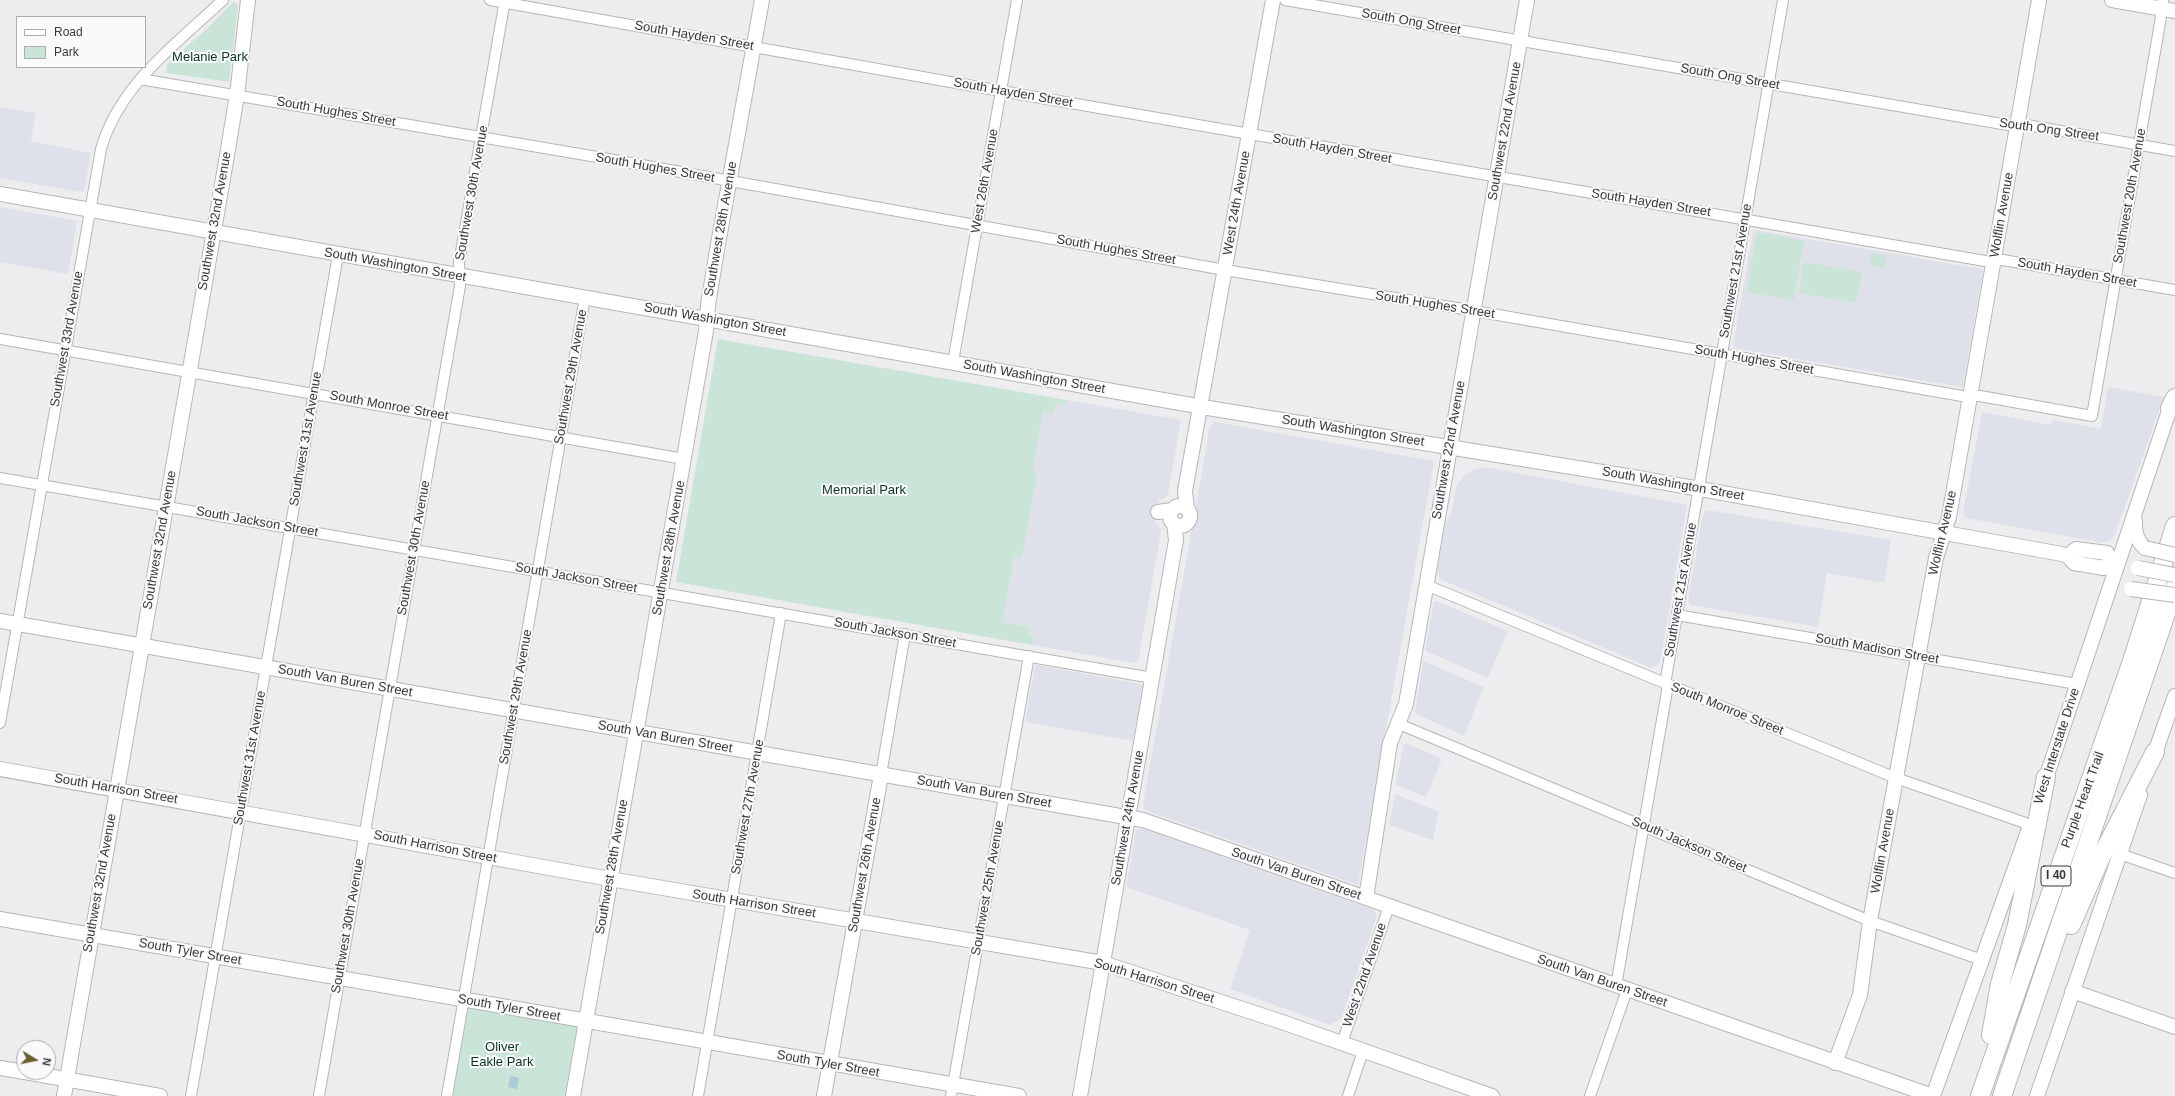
<!DOCTYPE html>
<style>
body{margin:0}
#map{position:relative;width:2175px;height:1096px;overflow:hidden;background:#ededef;font-family:Arial,sans-serif}
canvas{display:block}
.legend{position:absolute;left:16px;top:16px;width:130px;height:52px;box-sizing:border-box;background:#fafafc;border:1px solid #adadae;margin:0;padding:5px 7px;list-style:none;font-size:12px;color:#39393a}
.legend li{display:flex;align-items:center;gap:8px;height:20px}
.legend b{width:20px;border:1px solid #adadae}
.north{position:absolute;left:16px;top:1040px;width:40px;height:40px;box-sizing:border-box;background:#fafafc;border:1px solid #adadae;border-radius:50%;rotate:100deg;font-size:11px;font-weight:700;line-height:16px;text-align:center;color:#39393a}
.north::after{content:'';display:block;margin:auto;width:14px;height:18px;background:#6b5f2c;clip-path:polygon(50% 0,100% 100%,50% 72%,0 100%)}
</style>
<div id="map">
<canvas width="2175" height="1096"></canvas>
<ul class="legend">
<li><b style="height:5px;background:#fff"></b>Road</li>
<li><b style="height:11px;background:#cbe4d8"></b>Park</li>
</ul>
<div class="north">N</div>
</div>
<script>
const ctx = document.querySelector('canvas').getContext('2d');
ctx.lineJoin = 'round';
function fill(path, color) { ctx.fillStyle = color; ctx.fill(path, 'evenodd'); }
function strokePath(path, color, width, dash) { ctx.strokeStyle = color; ctx.lineWidth = width; ctx.lineCap = dash ? 'butt' : 'round'; ctx.setLineDash(dash || []); ctx.stroke(path); }
function write(font, color, halo, rows, align = 'center') {
  ctx.font = font + ' Arial,sans-serif'; ctx.lineWidth = 4; ctx.setLineDash([]); ctx.textBaseline = 'middle'; ctx.strokeStyle = halo; ctx.fillStyle = color; for (const [text, x, y, turn = 0] of rows) {
    ctx.save(); ctx.translate(x, y); ctx.rotate((+turn || 0) * Math.PI / 180); ctx.textAlign = isNaN(turn) ? turn : align; if (halo) ctx.strokeText(text, 0, 0); ctx.fillText(text, 0, 0); ctx.restore();
  }
}
const built = new Path2D(`
 M0 107 36 113 31 141 91 153 84 191 82 192 0 178Z
 M0 207 77 221 68 274 0 262Z
 M1755 230 1981 269 1983 272 1963 385 1961 387 1734 348 1733 345 1753 232Z
 M2108 387 2164 397 2114 537 2108 542H2100L1966 518 1963 513 1982 412 2051 425 2052 420 2101 429Z
 M1067 400 1181 420 1168 494 1163 499H1159L1155 522 1161 528 1160 537 1138 662 1136 663 1032 645 1034 635 1003 622 1014 556 1022 558 1038 471 1033 470 1043 412 1056 403 1066 405Z
 M1215 422 1434 461 1358 885 1147 811 1143 805 1210 426Z
 M1481 468H1491L1687 505 1660 663 1652 668 1440 579 1437 570 1445 525 1452 510 1456 487 1465 475 1472 470Z
 M1707 510 1891 540 1884 583 1827 573 1818 627 1691 605 1688 601 1701 524 1704 512Z
 M1436 601 1508 631 1488 678 1425 651 1434 602Z
 M1423 661 1484 687 1464 736 1415 713Z
 M1036 665 1141 684 1143 686 1133 741 1025 722 1035 667Z
 M1406 743 1442 759 1426 797 1396 785 1403 745Z
 M1395 794 1439 812 1433 840 1389 825Z
 M1141 828 1374 910 1377 916 1341 1019 1330 1025 1230 989 1250 930 1126 887 1136 830Z`);
const green = new Path2D(`
 M235 2 238 6 229 82 166 73 167 64 210 26 232 3Z
 M1757 232 1804 241 1794 300 1746 292Z
 M1871 253 1886 255 1884 268 1869 266Z
 M1804 262 1862 272 1856 303 1799 293Z
 M718 339 1067 400 1066 405 1056 403 1054 414 1043 412 1033 470 1038 471 1022 558 1014 557 1003 622 1029 627 1028 634 1034 635 1032 645 676 582Z
 M468 1006 581 1026 569 1096H452Z`);
const water = new Path2D(`
 M510 1076 519 1078 517 1089 508 1087Z`);
const street = new Path2D(`
 M490 0 1001 91 1985 261 2003 260 2175 290
 M1285 0 2008 125H2027L2175 151
 M140 79 603 158 1225 270 1475 311 1962 396H1980L2092 416 2160 23 2163 0
 M0 339 684 459
 M953 362 1017 0
 M0 478 1152 678
 M1426 585 1896 778 2031 825
 M1677 615 2077 684
 M1665 684 1783 0
 M0 723 101 149C119 85 176 44 223 0
 M1399 724 1870 921 1982 960
 M881 775 905 634
 M2120 854 2175 873
 M1616 986 1668 685
 M1342 1043 1389 906
 M191 1096 338 255
 M319 1096 460 286 459 263 505 0
 M447 1096 585 297
 M698 1096 781 613
 M951 1096 1029 656
 M1348 1096 1363 1051
 M1590 1096 1627 990`);
const secondary = new Path2D(`
 M2112 0 2175 11
 M0 194 1214 409 1633 477 2062 554 2068 556 2074 563 2104 568 2111 562
 M1170 516a10 10 0 1 1 20 0a10 10 0 1 1-20 0Z
 M1187 509 1185 491 1273 0
 M1158 512 1172 510
 M2135 521C2135 532 2136 540 2145 548
 M2068 556 2076 549 2107 553 2111 562
 M0 621 1143 820 1933 1096
 M2152 761 2175 696
 M0 769 610 879 1103 963 1282 1022 1492 1096
 M2043 787 2173 399
 M1366 898 1390 743 1406 704 1527 0
 M0 919 1019 1096
 M2072 991 2175 1027
 M1835 1063 1860 995 1870 921 1936 558 1949 517 2039 0
 M0 1068 24 1072
 M25 1072 160 1096
 M64 1096 225 167 237 95 248 0
 M573 1096 706 331 708 305 717 250 762 0
 M824 1096 881 775
 M1080 1096 1176 540 1174 523
 M1933 1096 2029 829
 M2037 1096 2140 795`);
const highway = new Path2D(`
 M2170 408 2175 398
 M2071 925 2101 857 2155 752
 M1991 1035 2000 984 2017 925 2046 777
 M1980 1096 2132 661 2175 526
 M2002 1096 2175 587`);
const secondaryBridge = new Path2D(`
 M2145 548 2175 555
 M2138 568 2175 575
 M2131 589 2175 595`);
const shields = [
 [2056,876,30]
];
const shieldNames = [
 ["I 40",2056,876]
];
const streetNames = [
 ["South Ong Street",1411,22,10],
 ["South Hayden Street",694,36,10],
 ["South Ong Street",1730,77,10],
 ["South Hayden Street",1013,93,10],
 ["South Hughes Street",336,112,10],
 ["South Ong Street",2049,130,8],
 ["Southwest 22nd Avenue",1505,131,-80],
 ["South Hayden Street",1332,149,10],
 ["South Hughes Street",655,168,10],
 ["West 26th Avenue",985,181,-80],
 ["Southwest 30th Avenue",472,193,-80],
 ["Southwest 20th Avenue",2130,196,-80],
 ["West 24th Avenue",1237,203,-80],
 ["South Hayden Street",1651,203,9],
 ["Wolflin Avenue",2002,215,-80],
 ["Southwest 32nd Avenue",215,221,-80],
 ["Southwest 28th Avenue",721,229,-80],
 ["South Hughes Street",1116,250,10],
 ["South Washington Street",395,265,10],
 ["Southwest 21st Avenue",1736,271,-80],
 ["South Hayden Street",2077,273,10],
 ["South Hughes Street",1435,305,9],
 ["South Washington Street",715,320,10],
 ["Southwest 33rd Avenue",67,339,-80],
 ["South Hughes Street",1754,360,10],
 ["Southwest 29th Avenue",571,377,-80],
 ["South Washington Street",1034,377,10],
 ["South Monroe Street",389,406,10],
 ["South Washington Street",1353,431,9],
 ["Southwest 31st Avenue",306,439,-80],
 ["Southwest 22nd Avenue",1449,450,-80],
 ["South Washington Street",1673,484,10],
 ["South Jackson Street",257,522,10],
 ["Wolflin Avenue",1943,533,-77],
 ["Southwest 32nd Avenue",160,540,-80],
 ["Southwest 30th Avenue",414,548,-80],
 ["Southwest 28th Avenue",669,548,-80],
 ["South Jackson Street",576,578,10],
 ["Southwest 21st Avenue",1681,590,-80],
 ["South Jackson Street",895,633,10],
 ["South Madison Street",1877,649,10],
 ["South Van Buren Street",345,681,10],
 ["Southwest 29th Avenue",516,697,-80],
 ["South Monroe Street",1727,709,22],
 ["South Van Buren Street",665,737,10],
 ["West Interstate Drive",2057,746,-72],
 ["Southwest 31st Avenue",250,758,-80],
 ["South Harrison Street",116,789,10],
 ["South Van Buren Street",984,792,10],
 ["Purple Heart Trail",2083,800,-70],
 ["Southwest 27th Avenue",748,807,-80],
 ["Southwest 24th Avenue",1128,818,-80],
 ["South Jackson Street",1689,845,23],
 ["South Harrison Street",435,847,11],
 ["Wolflin Avenue",1883,851,-80],
 ["Southwest 26th Avenue",865,865,-80],
 ["Southwest 28th Avenue",612,867,-80],
 ["South Van Buren Street",1296,874,19],
 ["Southwest 32nd Avenue",100,883,-80],
 ["Southwest 25th Avenue",988,888,-80],
 ["South Harrison Street",754,904,9],
 ["Southwest 30th Avenue",348,926,-80],
 ["South Tyler Street",190,952,10],
 ["West 22nd Avenue",1365,975,-71],
 ["South Harrison Street",1154,981,17],
 ["South Van Buren Street",1602,981,19],
 ["South Tyler Street",509,1008,10],
 ["South Tyler Street",828,1064,10]
];
const parkNames = [
 ["Melanie Park",210,57],
 ["Memorial Park",864,490],
 ["Oliver",502,1047],
 ["Eakle Park",502,1062]
];
fill(built, '#dfe1ea');
fill(green, '#cbe4d8');
fill(water, '#abcbdb');
strokePath(street, '#b6b6b8', 12);
strokePath(secondary, '#b6b6b8', 16);
strokePath(highway, '#b6b6b8', 20);
strokePath(street, '#fff', 10);
strokePath(secondary, '#fff', 14);
strokePath(highway, '#fff', 18);
strokePath(secondaryBridge, '#b6b6b8', 16, []);
strokePath(secondaryBridge, '#fff', 14);
for (const [x, y, w] of shields) { const box = new Path2D(); box.roundRect(x - w / 2, y - 10, w, 20, 3); ctx.fillStyle = '#fafafc'; ctx.fill(box); strokePath(box, '#39393a', 1); }
write('bold 12px', '#39393a', null, shieldNames);
write('13px', '#39393a', '#fafafc', streetNames);
write('13px', '#083525', '#fafafc', parkNames);
</script>
